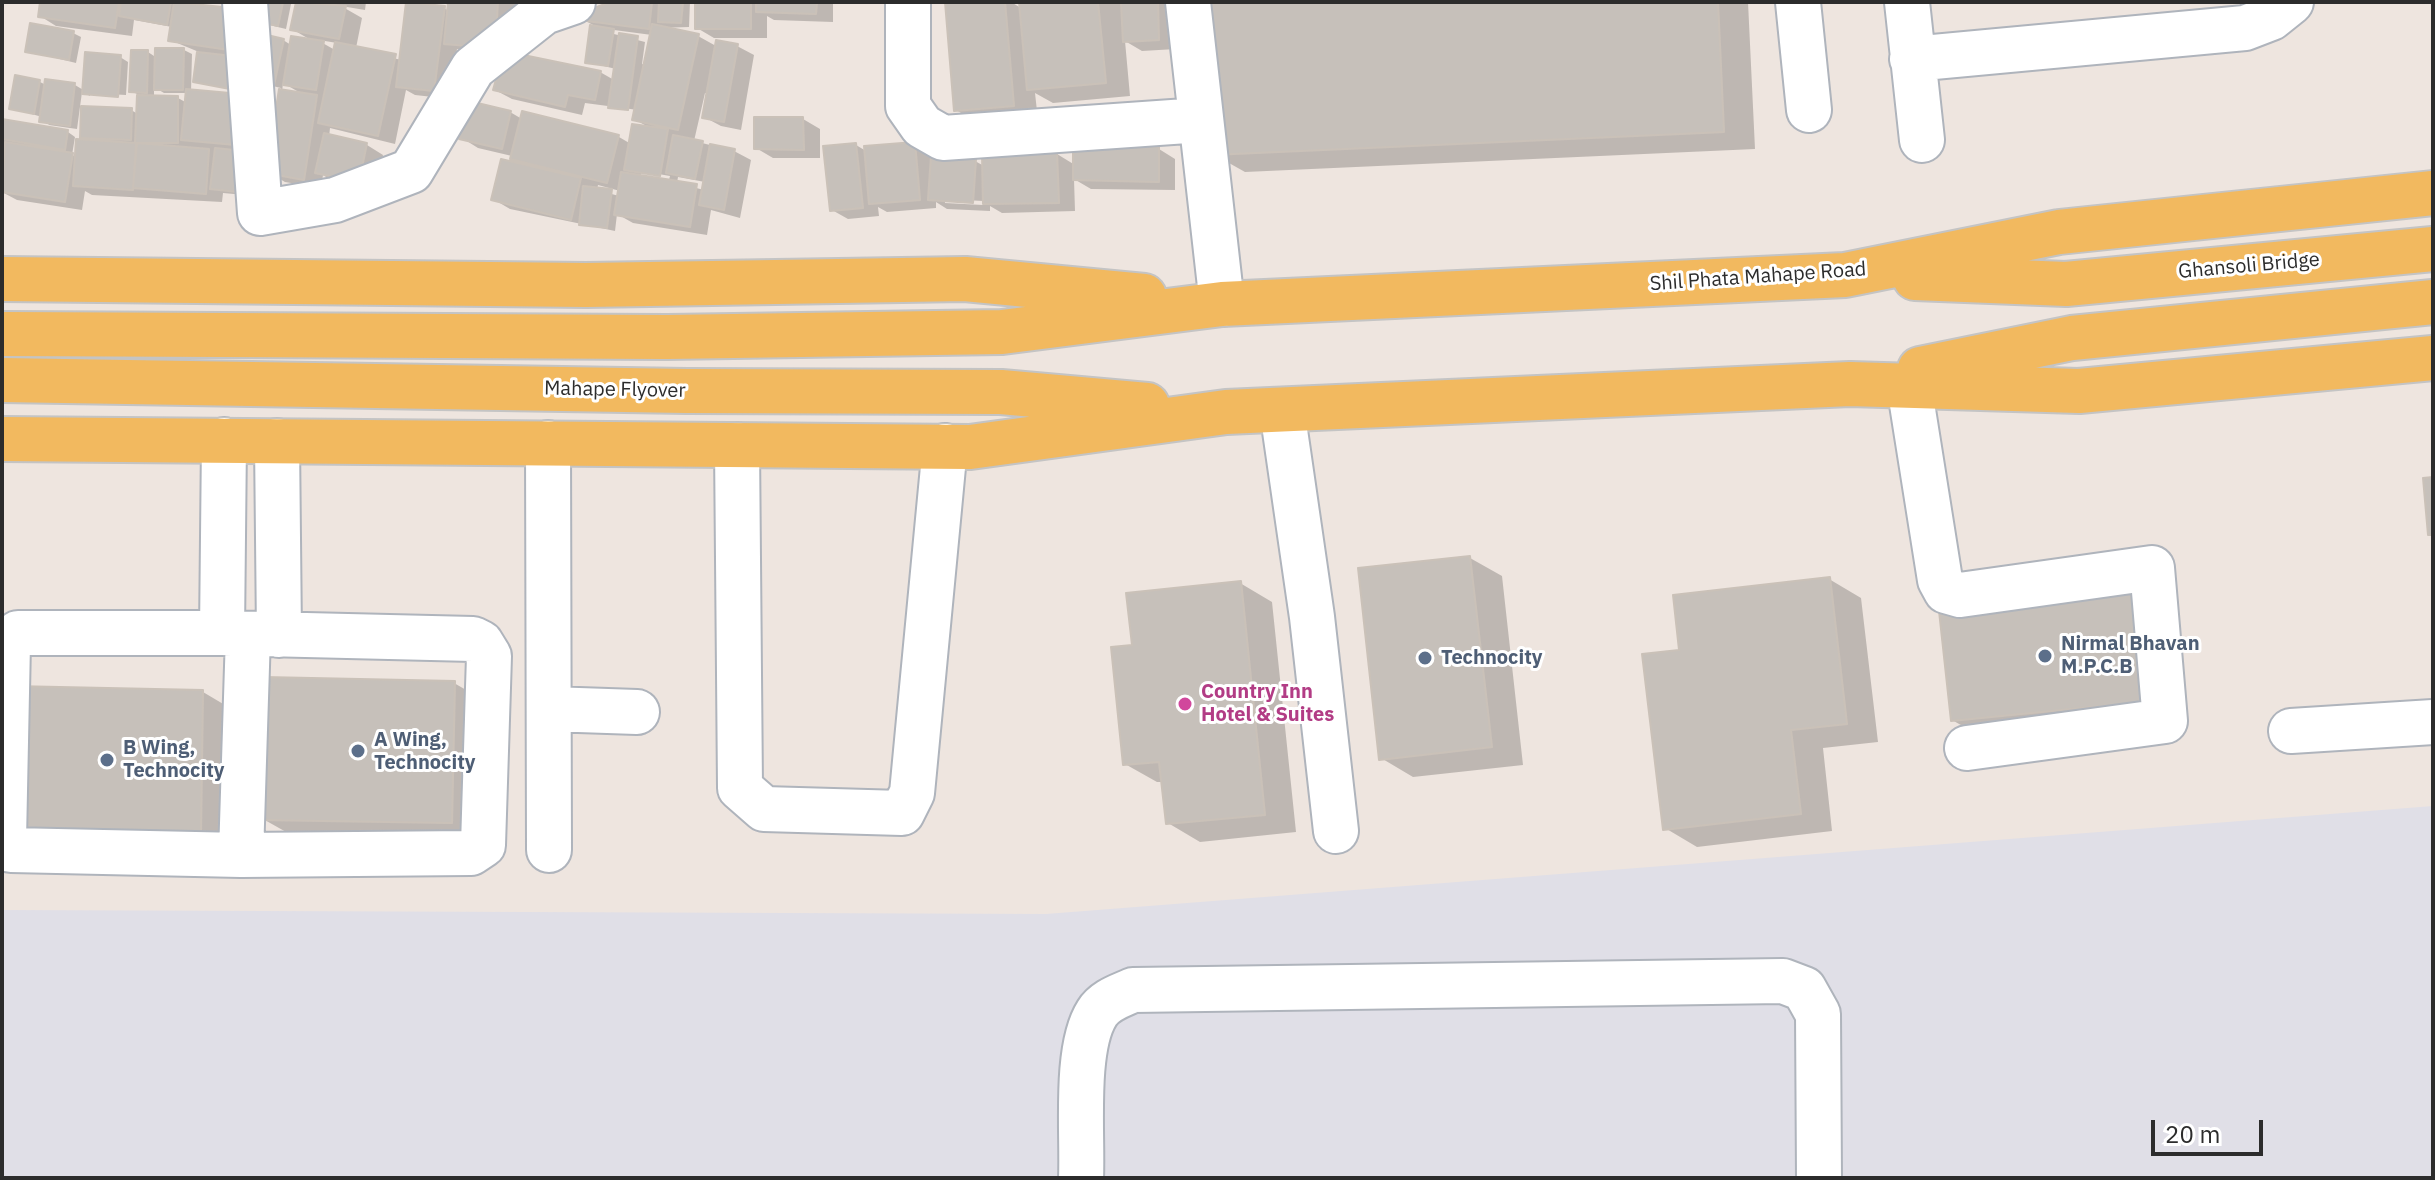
<!DOCTYPE html>
<style>
body{margin:0}
#map{position:relative;width:2435px;height:1180px;overflow:hidden;background:#eee5df;font-family:"IBM Plex Sans",sans-serif}
canvas{display:block}
.frame{position:absolute;inset:0;border:4px solid #2c2c2c;pointer-events:none}
.scale{position:absolute;left:2151px;top:1120px;width:112px;height:36px;box-sizing:border-box;border:4px solid #2c2c2c;border-top:0;padding-left:10px;font-size:24px;line-height:28px;white-space:nowrap;color:#2c2c2c;-webkit-text-stroke:6px #fff;paint-order:stroke}
</style>
<div id="map">
<canvas width="2435" height="1180"></canvas>
<div class="frame"></div>
<div class="scale">20 m</div>
</div>
<script>
const ctx = document.querySelector('canvas').getContext('2d');
ctx.lineJoin = 'round';
function fill(path, color) { ctx.fillStyle = color; ctx.fill(path, 'evenodd'); }
function strokePath(path, color, width, dash) { ctx.strokeStyle = color; ctx.lineWidth = width; ctx.lineCap = dash ? 'butt' : 'round'; ctx.setLineDash(dash || []); ctx.stroke(path); }
function write(font, color, halo, rows, align = 'center') {
  ctx.font = font + ' "IBM Plex Sans",sans-serif'; ctx.lineWidth = 6; ctx.setLineDash([]); ctx.textBaseline = 'middle'; ctx.strokeStyle = halo; ctx.fillStyle = color; for (const [text, x, y, turn = 0] of rows) {
    ctx.save(); ctx.translate(x, y); ctx.rotate((+turn || 0) * Math.PI / 180); ctx.textAlign = isNaN(turn) ? turn : align; if (halo) ctx.strokeText(text, 0, 0); ctx.fillText(text, 0, 0); ctx.restore();
  }
}
const industrial = new Path2D(`
 M2433 806V1178H2V910L1046 914Z`);
const shadow = new Path2D(`
 M42 2H180L242 11 261 2 291 4 286 29 265 24 243 93 195 81 199 52 170 40 172 27 134 20 132 36 56 26 40 16Z
 M298 2H366L365 10 341 6 362 18 356 48 401 60 444 8 449 11 450 2H528V7L515 5 511 54 600 72 614 80 616 69 587 62 593 25 582 19 615 2H690L689 27 659 28 698 36 716 46H737L754 55 741 130 721 126 704 117 708 94 705 93 694 141 734 151 751 160 740 218 711 210 707 235 633 223 617 214 615 231 510 209 493 199 526 166 512 156 478 148 462 138 510 112 522 119 523 113 619 137 631 144 650 128 634 119 638 110 585 103 582 115 512 99 495 90 505 56 457 49 451 99 415 95 406 90 395 144 330 128 329 137 367 145 383 155 376 191 334 182 323 175 321 188 285 182 268 172 281 88 264 84 283 40 291 45 314 42 292 29ZM614 30 652 35 645 65 642 64 645 42 614 34ZM319 40 337 43 335 50 319 41ZM283 83 304 95 282 92ZM641 171 670 176 669 180 641 175ZM678 177 705 182 704 190 677 183ZM598 185 620 191 619 196 597 190Z
 M706 2H833V22L774 20 767 16V38H714L697 28Z
 M947 2H1011L1021 8V2H1174L1176 49 1142 51 1125 41 1130 96 1053 103 1035 93 1038 120 980 124 956 110Z
 M1206 2H1748L1755 149 1245 172 1213 154Z
 M73 33 81 37 76 63 27 51Z
 M184 50 192 54 191 92 240 96 245 195 223 193 222 202 92 195 85 191 82 210 17 200 2 192V121L68 132 75 137 72 155 77 157 92 142 82 136 131 110 138 114 139 95 131 91 148 52 157 58ZM154 87 164 93H188L187 103 178 98H154Z
 M120 57 128 62 126 95 90 93V96L82 92 77 129 49 125 42 117 11 108 40 82 46 85V81L75 85 85 91Z
 M803 119 820 129V158H773L756 148Z
 M915 144 932 154 975 161 984 166 1057 154 1075 165 1159 149 1175 159V190L1091 189 1074 179 1075 211 1002 213 990 206V211L947 209 936 202V208L887 212 878 207 879 216 848 219 832 210 856 145 866 151ZM945 199 983 201V205L945 203Z
 M1470 558 1502 576 1523 765 1413 777 1381 758Z
 M1829 579 1861 598 1878 742 1823 748 1832 831 1697 847 1665 828 1681 652Z
 M1240 583 1272 602 1296 832 1200 842 1168 823 1164 782H1157L1125 764 1134 647Z
 M2140 593 2183 718 1984 738 1952 720Z
 M454 683 487 702 484 841 295 837 263 819Z
 M203 692 235 711 233 850 44 846Z`);
const building = new Path2D(`
 M40 2H119L115 28 38 17Z
 M121 2H171L167 25 119 16Z
 M174 2 242 9 236 51 168 41Z
 M259 2H283L278 26 255 21Z
 M296 2 346 6 339 39 290 30Z
 M406 2 445 6 434 91 396 87Z
 M448 2H498L495 48 444 44Z
 M610 2H652L649 29 579 20 584 12Z
 M659 2H683L681 23 658 22Z
 M695 2H751V29H695Z
 M756 2H817L816 14 756 12Z
 M945 2H1005L1014 106 954 111Z
 M1019 2H1098L1106 83 1027 90Z
 M1121 2H1158L1159 40 1123 42Z
 M1204 2H1718L1724 132 1211 155Z
 M30 23 74 31 69 60 25 52Z
 M652 24 699 34 678 130 632 120Z
 M590 25 614 29 608 66 585 63Z
 M619 33 638 36 628 110 608 108Z
 M263 34 284 39 274 85 254 81Z
 M291 36 324 41 316 90 283 85Z
 M716 40 738 44 724 122 702 118Z
 M335 42 396 54 378 136 318 123Z
 M155 48H184L183 90H154Z
 M131 50H148L147 93 129 92Z
 M504 51 601 71 595 100 568 95 565 107 493 90Z
 M85 52 121 55 118 97 82 94Z
 M197 52 241 57 235 90 193 82Z
 M15 75 40 80 34 114 9 109Z
 M45 79 75 83 70 126 39 122Z
 M186 89 241 94 236 145 181 140Z
 M279 89 317 95 304 180 266 173Z
 M137 95 178 96V143H135Z
 M469 101 511 111 502 149 459 139Z
 M81 106 132 108 131 140 80 138Z
 M522 111 619 135 607 183 510 159Z
 M754 117H803L804 150 754 149Z
 M2 119 68 130 65 150 2 139Z
 M632 124 668 129 660 176 624 170Z
 M324 133 367 143 359 182 315 173Z
 M673 135 703 141 695 179 666 173Z
 M76 139 136 143 133 190 73 186Z
 M5 142 73 153 65 202 2 192Z
 M915 142 920 200 869 204 864 146Z
 M137 143 209 149 206 194 133 188Z
 M856 143 863 208 830 211 823 146Z
 M710 144 735 149 724 210 699 205Z
 M1073 146 1159 147V182L1073 180Z
 M215 148 243 151 238 192 210 189Z
 M1057 152 1059 203 983 204 982 154Z
 M931 156 976 159 973 203 928 200Z
 M501 159 581 178 571 220 491 200Z
 M621 172 697 184 690 227 614 215Z
 M583 186 612 189 607 228 579 225Z
 M2433 477V535H2428L2423 478Z
 M1470 556 1492 747 1379 760 1358 568Z
 M1830 577 1847 724 1791 730 1801 814 1663 830 1642 654 1679 650 1673 595Z
 M1241 581 1265 815 1166 824 1159 762 1123 765 1111 647 1132 645 1126 593Z
 M2140 591 2152 701 1951 721 1939 611Z
 M264 677 455 681 452 823 261 820Z
 M12 686 203 690 201 832 10 829Z`);
const minor = new Path2D(`
 M245 2 260 213 335 200 411 171 473 68 544 12 573 2
 M908 2V106L922 126 943 138 1201 120
 M1188 2 1222 304
 M1798 2 1809 110
 M1907 2 1922 140
 M1912 59 2245 28 2271 18 2291 2
 M1909 385 1940 580 1946 591 1960 595 2152 568 2165 721 1967 748
 M1282 410 1312 617 1336 831
 M277 441 279 635
 M548 443 549 850
 M737 445 740 788 764 809 902 813 912 793 945 446
 M18 633H222L473 639 481 643 489 656 483 845 471 853 241 855 11 850 4 840 8 643Z
 M222 633 224 440
 M549 709 637 712
 M2291 731 2433 722
 M241 855 248 635
 M1081 1178C1083 1135 1074 1049 1097 1013 1105 1000 1120 996 1133 990L1783 981 1804 989 1818 1014 1819 1178`);
const major = new Path2D(`
 M1915 278 2066 284 2433 249
 M2 279 586 285 965 279 1144 296
 M2 334 667 337 1002 332 1222 304 1845 275 2059 232 2433 193
 M1920 369 2072 338 2433 302
 M2 380 687 391 1001 392 1147 405
 M2 439 970 447 1226 412 1850 384 2079 391 2433 358`);
const markers = [
 [2045,656,8,"#5c6f8a"],
 [1425,658,8,"#5c6f8a"],
 [1185,704,8,"#d1479c"],
 [358,751,8,"#5c6f8a"],
 [107,760,8,"#5c6f8a"]
];
const streetNames = [
 ["Ghansoli Bridge",2249,266,-5],
 ["Shil Phata Mahape Road",1758,277,-4],
 ["Mahape Flyover",615,390,1]
];
const serviceNames = [
 ["Nirmal Bhavan",2061,644],
 ["M.P.C.B",2061,667],
 ["Technocity",1441,658],
 ["A Wing,",374,740],
 ["Technocity",374,763],
 ["B Wing,",123,748],
 ["Technocity",123,771]
];
const hotelNames = [
 ["Country Inn",1201,692],
 ["Hotel & Suites",1201,715]
];
fill(industrial, '#e0dfe7');
fill(shadow, '#0003');
fill(building, '#c6c0ba');
strokePath(building, '#cac1b8', 2);
strokePath(minor, '#afb4bc', 48);
strokePath(major, '#c4c4c4', 48);
strokePath(minor, '#fff', 44);
strokePath(major, '#f2b95f', 44);
for (const [x, y, r, color] of markers) { const dot = new Path2D(); dot.arc(x, y, r, 0, 2 * Math.PI); ctx.fillStyle = color; ctx.fill(dot); strokePath(dot, '#fff', 3); }
write('20px', '#2c2c2c', '#fff', streetNames);
write('bold 20px', '#4e5e75', '#fff', serviceNames, 'left');
write('bold 20px', '#b23c85', '#fff', hotelNames, 'left');
</script>
